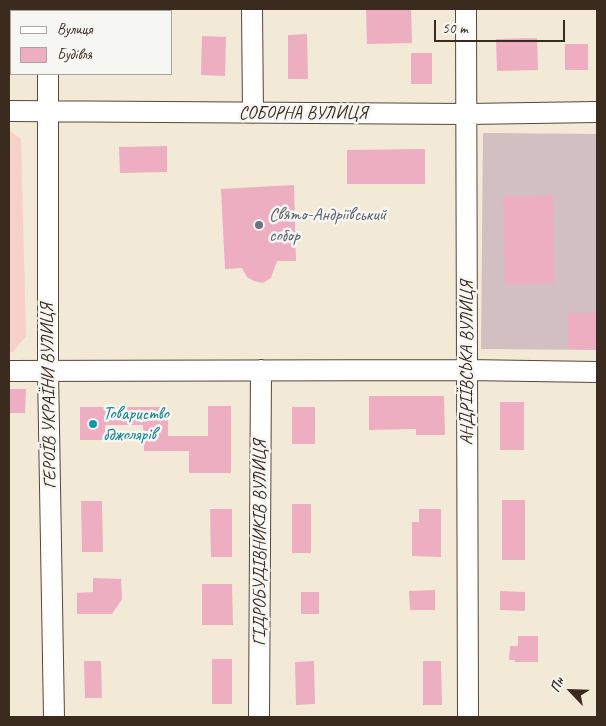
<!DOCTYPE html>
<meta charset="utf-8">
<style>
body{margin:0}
#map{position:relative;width:606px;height:726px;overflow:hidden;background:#f3e9d7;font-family:Caveat,sans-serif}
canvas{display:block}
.frame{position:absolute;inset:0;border:10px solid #3b2a1e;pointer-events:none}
.legend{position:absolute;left:10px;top:10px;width:162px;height:65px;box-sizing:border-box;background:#f6f6f2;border:1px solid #aba49d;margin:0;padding:6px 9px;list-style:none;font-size:15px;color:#3b2a1e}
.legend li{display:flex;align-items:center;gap:10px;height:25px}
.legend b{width:25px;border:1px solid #aba49d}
.north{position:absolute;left:546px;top:666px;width:50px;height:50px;-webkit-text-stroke:4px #f6f6f2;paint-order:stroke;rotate:294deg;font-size:14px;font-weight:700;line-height:20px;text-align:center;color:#3b2a1e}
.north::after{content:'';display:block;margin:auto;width:18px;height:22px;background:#3b2a1e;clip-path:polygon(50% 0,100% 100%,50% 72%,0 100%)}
.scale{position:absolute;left:434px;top:20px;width:131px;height:22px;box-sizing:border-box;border:2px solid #3b2a1e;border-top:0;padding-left:6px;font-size:15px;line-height:18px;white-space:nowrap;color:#3b2a1e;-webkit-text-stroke:4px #f6f6f2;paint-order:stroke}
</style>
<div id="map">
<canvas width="606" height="726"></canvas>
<div class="frame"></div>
<ul class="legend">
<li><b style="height:6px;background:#fff"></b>Вулиця</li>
<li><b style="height:14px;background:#edaec2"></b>Будівля</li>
</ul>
<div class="north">Пн</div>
<div class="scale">50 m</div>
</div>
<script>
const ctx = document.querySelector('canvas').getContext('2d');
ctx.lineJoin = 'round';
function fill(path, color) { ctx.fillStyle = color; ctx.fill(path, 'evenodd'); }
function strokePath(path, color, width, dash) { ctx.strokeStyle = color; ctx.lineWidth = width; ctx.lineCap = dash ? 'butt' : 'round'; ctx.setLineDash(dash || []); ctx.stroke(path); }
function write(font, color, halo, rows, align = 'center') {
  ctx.font = font + ' Caveat,sans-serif'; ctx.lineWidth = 5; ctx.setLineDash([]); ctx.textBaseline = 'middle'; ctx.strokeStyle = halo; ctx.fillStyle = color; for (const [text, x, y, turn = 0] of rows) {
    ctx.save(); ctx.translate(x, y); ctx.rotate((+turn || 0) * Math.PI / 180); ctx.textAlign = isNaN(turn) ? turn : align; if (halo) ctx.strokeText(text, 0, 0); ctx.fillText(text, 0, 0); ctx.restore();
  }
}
const built = new Path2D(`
 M9 130 21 139 26 336 13 352H9Z`);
const industrial = new Path2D(`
 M483 133 597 134V350L481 349Z`);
const building = new Path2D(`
 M366 9H411L412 43 367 44Z
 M307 34 308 79H288V35Z
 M202 36 226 37 225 76 201 75Z
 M537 38 538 70 497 71 496 39Z
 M565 44H588V70H565Z
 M411 53H432V84H411Z
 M167 146V172L120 173 119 147Z
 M425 149V184H347V150Z
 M294 185 296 261H277L271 278 263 283 254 281 247 277 242 268 225 269 221 189Z
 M553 195 555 283 505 285 503 196Z
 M568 313H597V350L568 349Z
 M10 389H26L25 413H10Z
 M369 396H444L445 435H416V429L369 430Z
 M500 402H524V450H500Z
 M208 406H231V473H189V451H144L143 425H105V440H80V407H168V436H208Z
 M292 407H315V444H292Z
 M502 500H525V560H502Z
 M81 501H102L103 552H82Z
 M292 504H311V553H292Z
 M210 509H232V557H211Z
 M419 509H441V557L412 556V522H419Z
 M93 578 121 579 122 599 112 614H77V593L93 592Z
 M202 584H232L233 625H202Z
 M435 590V610H410L409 591Z
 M500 591 525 592V611L500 610Z
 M301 592H319V614H301Z
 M518 636H538V662H515V660H509L510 646H518Z
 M212 659H232V704H212Z
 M84 661H101L102 698H85Z
 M314 661 315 704 296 705 295 662Z
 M423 661H441L442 705H423Z`);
const street = new Path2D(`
 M48 9V11
 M252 9 253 113
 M466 9 468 717
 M48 74V371L54 717
 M9 111 467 114 597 112
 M9 371 467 370 597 372
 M259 717 261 370`);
const markers = [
 [259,225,5,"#6b7280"],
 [93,424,5,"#0f9aa8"]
];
const streetNames = [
 ["СОБОРНА ВУЛИЦЯ",303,113],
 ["АНДРІЇВСЬКА ВУЛИЦЯ",467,363,-90],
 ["ГЕРОЇВ УКРАЇНИ ВУЛИЦЯ",49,396,-91],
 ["ГІДРОБУДІВНИКІВ ВУЛИЦЯ",260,543,-90]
];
const worshipNames = [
 ["Свято-Андріївський",269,215],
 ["собор",269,236]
];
const cultureNames = [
 ["Товариство",103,414],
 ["бджолярів",103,435]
];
fill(built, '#f7d1c9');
fill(industrial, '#d2bfc1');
fill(building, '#edaec2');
strokePath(street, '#57473a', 22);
strokePath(street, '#fff', 20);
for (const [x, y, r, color] of markers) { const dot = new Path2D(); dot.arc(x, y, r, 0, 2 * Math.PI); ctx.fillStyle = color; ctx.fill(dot); strokePath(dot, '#f6f6f2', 2); }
write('18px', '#3b2a1e', '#f6f6f2', streetNames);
write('18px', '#5b616d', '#f6f6f2', worshipNames, 'left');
write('18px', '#0d838f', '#f6f6f2', cultureNames, 'left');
</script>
